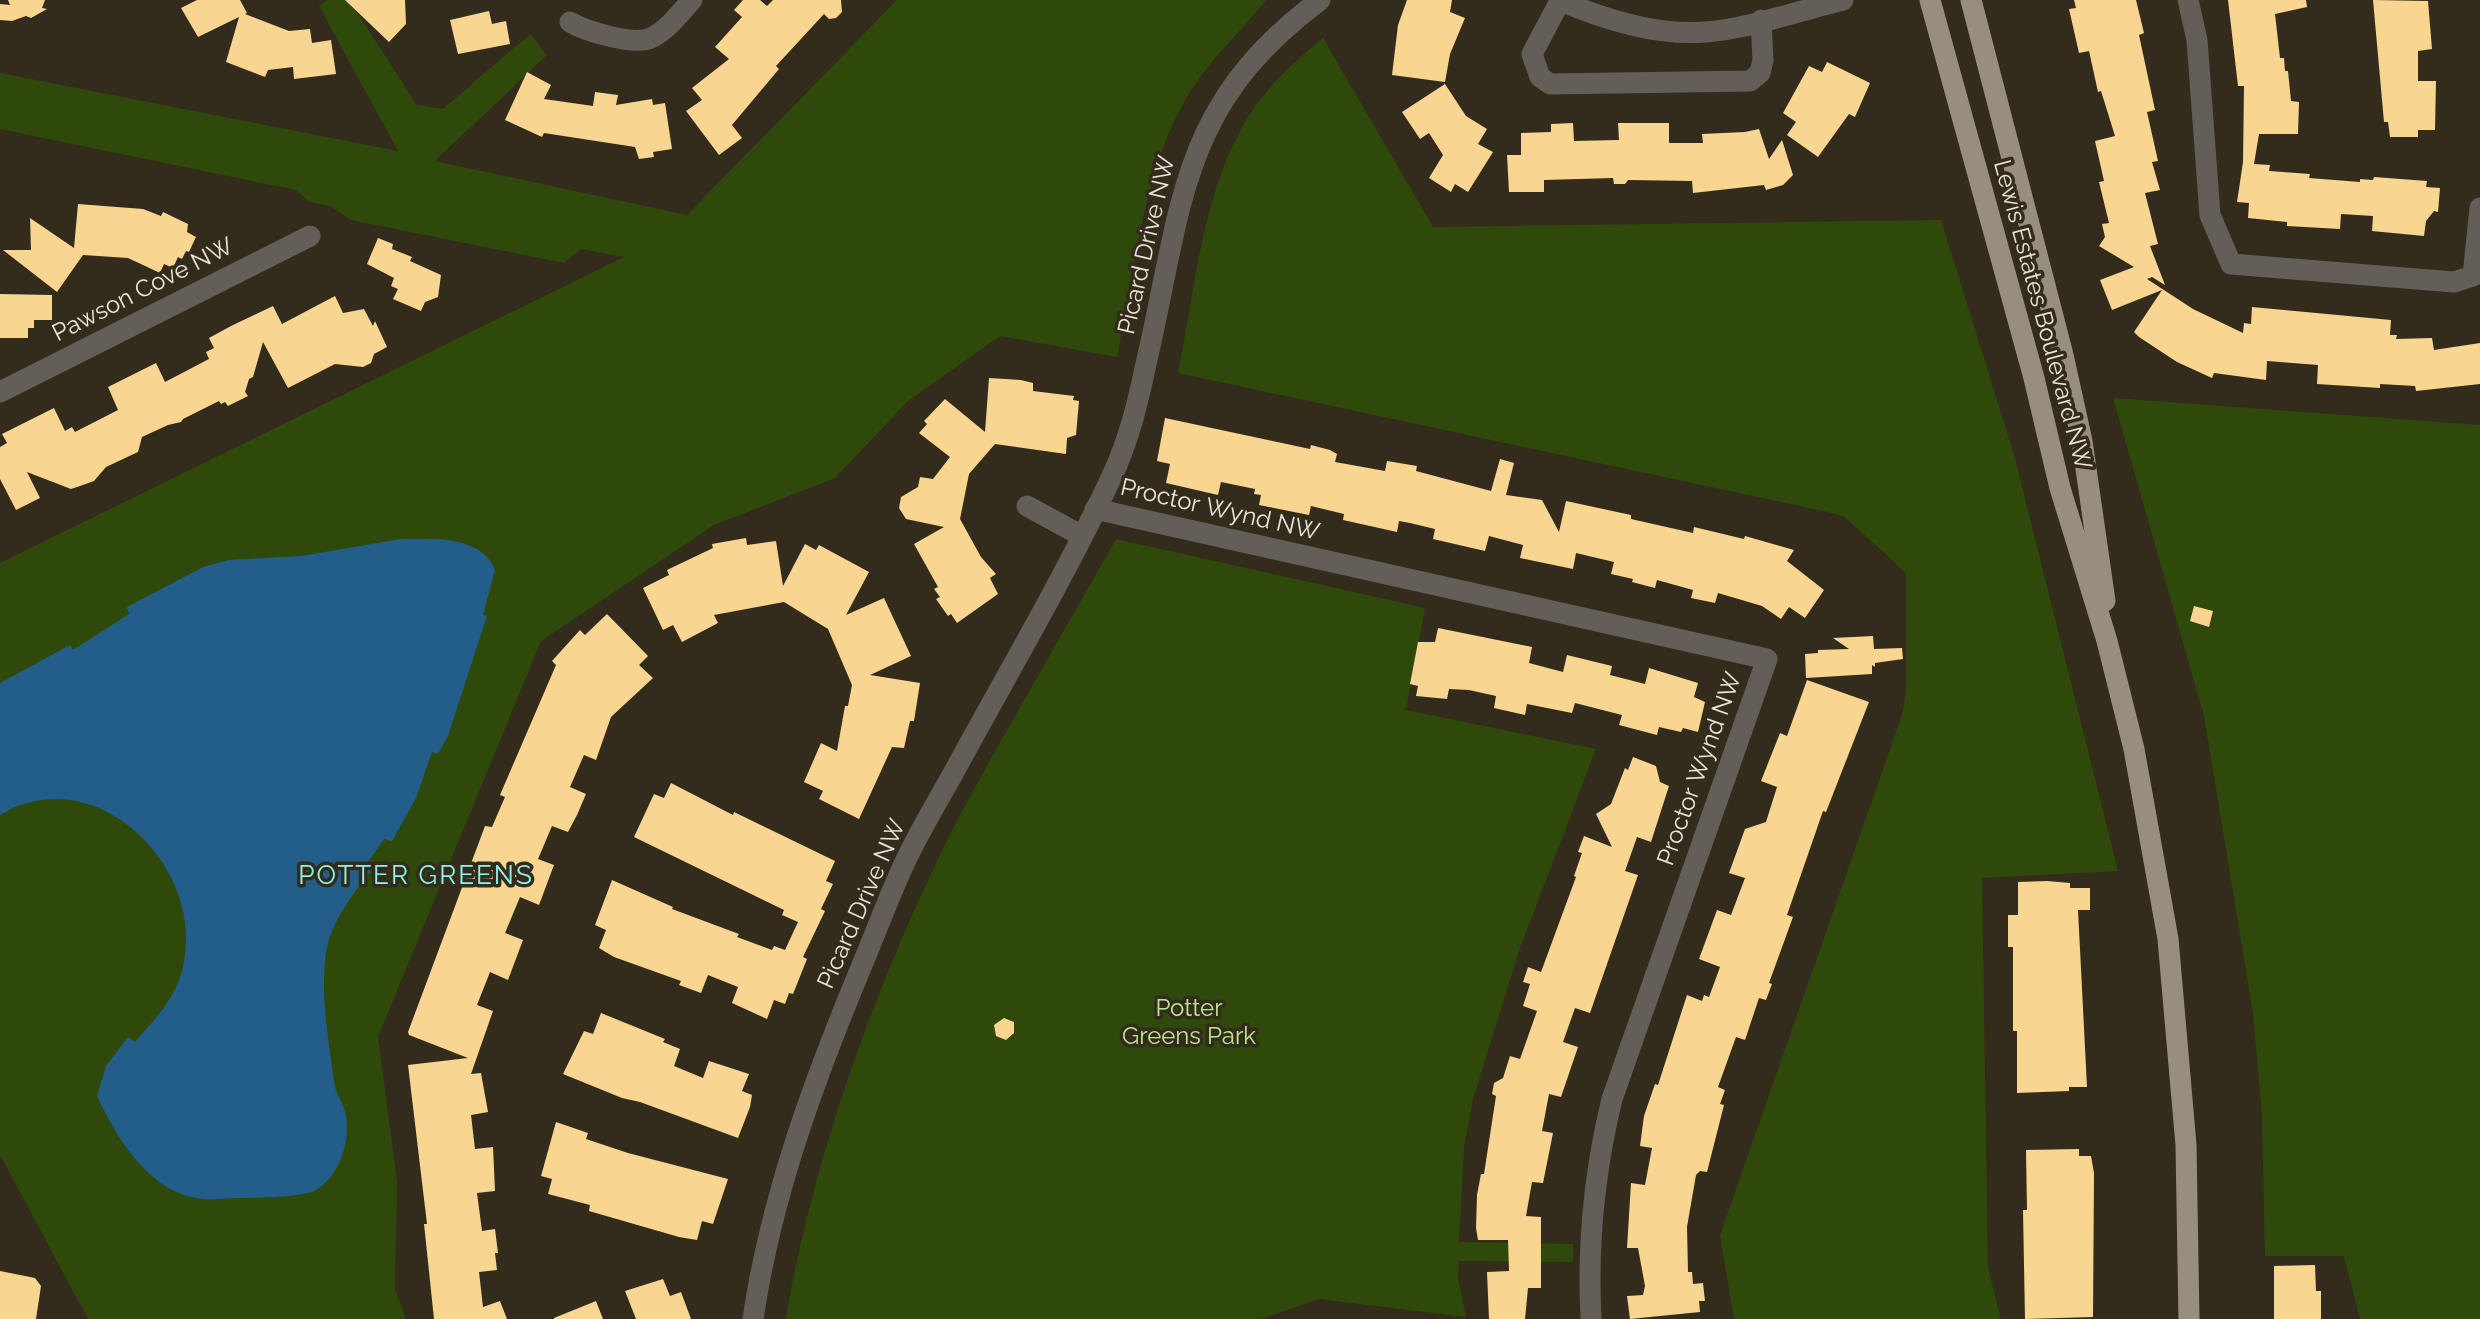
<!DOCTYPE html>
<style>
body{margin:0}
canvas{display:block;background:#332b1c}
</style>
<canvas width="2480" height="1319"></canvas>
<script>
const ctx = document.querySelector('canvas').getContext('2d');
ctx.lineJoin = 'round';
function fill(path, color) { ctx.fillStyle = color; ctx.fill(path, 'evenodd'); }
function strokePath(path, color, width, dash) { ctx.strokeStyle = color; ctx.lineWidth = width; ctx.lineCap = dash ? 'butt' : 'round'; ctx.setLineDash(dash || []); ctx.stroke(path); }
function write(font, color, halo, rows, align = 'center') {
  ctx.font = font + ' Raleway,sans-serif'; ctx.lineWidth = 7; ctx.setLineDash([]); ctx.textBaseline = 'middle'; ctx.strokeStyle = halo; ctx.fillStyle = color; for (const [text, x, y, turn = 0] of rows) {
    ctx.save(); ctx.translate(x, y); ctx.rotate((+turn || 0) * Math.PI / 180); ctx.textAlign = isNaN(turn) ? turn : align; if (halo) ctx.strokeText(text, 0, 0); ctx.fillText(text, 0, 0); ctx.restore();
  }
}
const green = new Path2D(`
 M327 0H349L417 105 443 109 530 34 547 55 435 161 687 215 897 0H1266C1240 33 1210 59 1188 95 1143 170 1134 273 1117 357L1000 336 908 401 835 478 714 525 541 641 378 1037 397 1181 395 1289 406 1319H88L0 1155V563L624 257 581 249 564 263 351 220 330 206 309 202 296 190 0 129V73L398 151 319 6Z
 M1323 38 1433 227 1941 220 2015 458 2118 871 1982 878 1988 1268 2001 1319H1734L1720 1235 1902 715 1906 693V573L1845 517 1828 512 1178 373C1194 295 1202 199 1241 129 1261 93 1291 64 1323 38Z
 M2113 398 2480 425V1319H2360L2344 1256H2265L2262 1116 2253 1013 2204 716Z
 M1116 539 1425 608 1406 710 1596 749 1519 951 1473 1099 1464 1147 1459 1242 1573 1244V1262L1459 1261 1458 1278 1466 1317 1319 1299 1261 1319H786C814 1150 885 958 965 806 1014 716 1066 628 1116 539Z`);
const water = new Path2D(`
 M401 539C433 539 481 535 495 570L483 615 487 616 448 736 438 754 432 752 416 798 392 841 384 839 364 868 371 871C351 897 331 921 326 954 320 996 329 1040 334 1082 335 1092 342 1101 345 1112 352 1138 340 1178 314 1191 297 1199 240 1197 218 1199 157 1204 120 1145 97 1096L106 1066 128 1037 135 1042C155 1019 176 998 183 967 207 867 95 757 0 815V683L70 645 73 650 129 614 127 607 203 567 228 560 301 556Z`);
const building = new Path2D(`
 M8 0H45L42 8 47 9 31 18 26 16 12 21 0 20V4L10 5Z
 M197 0H240L247 13 245 14 289 31 310 29 312 43 331 40 336 74 294 79 293 67 268 70 265 77 226 62 239 17 198 37 181 8Z
 M345 0H405L406 24 389 42Z
 M743 0H760L767 6 773 0H841L842 12 836 18 829 19 824 14 776 66 779 69 732 125 742 138 719 155 686 111 702 100 692 88 729 59 715 47 742 17 734 10Z
 M1407 0H1452L1450 12 1465 18 1450 54 1445 82 1392 75 1398 25Z
 M2074 0H2136L2144 33 2139 35 2155 110 2147 112 2158 161 2152 162 2160 190 2145 193 2158 244 2150 246 2165 285 2152 277 2147 279 2193 309 2243 333 2244 323 2251 324 2252 307 2391 320 2390 335H2397L2396 339 2432 338 2434 350 2480 343V384L2416 391 2415 386 2380 384V388L2317 384 2318 365 2267 361 2266 380 2214 373 2212 378 2177 362 2139 337 2134 332 2162 290 2112 310 2100 280 2134 267 2099 246 2105 237 2102 224 2109 223 2099 182 2104 181 2095 141 2115 136 2101 91 2098 92 2089 51 2079 53 2069 9 2076 8Z
 M2228 0H2306L2307 7 2275 14 2280 58H2284L2285 71H2288L2291 101 2299 102 2298 134H2259L2254 164 2270 165 2269 171 2310 174 2309 178 2360 182V179L2373 180 2374 177 2427 181 2426 187 2440 188 2438 212 2434 211 2426 221 2424 236 2372 231 2373 216 2341 214 2340 229 2287 226V222L2248 218 2249 203 2237 202 2243 162 2244 86H2238Z
 M2373 0 2428 1 2432 49 2418 51V81H2436L2435 130H2418V137H2390L2388 122H2384Z
 M489 11 492 24 506 21 510 44 458 54 450 20Z
 M1827 62 1870 83 1855 117 1849 114 1818 157 1787 135 1796 122 1783 113 1809 66 1822 72Z
 M527 72 551 85 544 99 593 106 595 92 618 95 616 105 652 99 653 105 665 103 672 149 653 152 654 157 639 159 635 147 544 133 542 137 505 120Z
 M1445 84 1466 116 1487 129 1478 144 1493 152 1468 192 1455 184 1451 192 1429 178 1443 155 1429 133 1420 139 1402 112Z
 M1573 123 1574 141 1619 140 1618 123H1669V143H1703L1702 134 1745 132 1759 129 1769 159 1782 140 1793 175 1783 185 1766 190 1764 185 1693 193 1692 181 1628 180 1625 184H1614L1613 178 1544 180V192H1509L1507 155H1521V133L1551 132V124Z
 M78 204 143 209 161 216 163 212 188 224 187 232 196 237 189 252 186 251 182 259 178 257 173 268 164 264 160 273 128 258 83 255 57 292 3 250H31L30 218 74 248Z
 M378 238 393 244 392 249 412 257 410 261 441 275 438 297 425 302 421 311 393 299 398 289 391 286 394 278 367 264Z
 M0 294 52 295V320H34V328H28V338H0Z
 M335 296 343 313 364 309 373 326 375 321 387 347 374 354 371 363 363 367 335 364 288 388 263 342 253 377 249 379 245 392 248 396 228 406 225 402 221 404 219 401 183 419 181 422 168 425 142 437 138 452 106 467 94 481 83 485 71 489 27 472 40 498 16 510 14 506 0 479V447L7 443 2 434 54 408 65 431 72 427 75 432 118 410 108 387 156 363 165 382 209 359 206 352 214 348 209 338 231 326 273 306 282 324Z
 M989 378 1021 380 1033 383V391L1074 396 1073 400 1079 401 1076 435 1067 438 1066 454 995 444 969 474 960 519 981 557 996 574 990 578 998 594 957 623 951 614 948 616 936 599 940 597 934 589 938 587 914 544 944 527 906 519 899 508 901 497 918 487 920 477 933 479 950 457 919 433 927 424 924 421 945 399 985 432Z
 M1165 418 1310 449 1311 445 1330 450 1337 454 1335 462 1385 471 1387 461 1417 466 1416 471 1491 491 1500 459 1514 463 1506 495 1542 500 1559 532 1566 501 1631 515V519L1693 533 1694 527 1744 539 1745 536 1794 550 1787 561 1824 590 1805 618 1789 607 1781 619 1762 606 1718 593 1715 603 1691 598 1693 590 1657 580 1655 588 1632 582 1633 579 1611 574 1614 562 1576 553 1573 569 1520 558 1523 545 1489 536 1485 551 1433 539 1435 529 1410 523 1399 521 1397 532 1343 520 1344 514 1311 506 1309 515 1259 505 1261 495 1254 494 1255 489 1221 482 1218 495 1166 483 1170 464 1157 461Z
 M746 538 747 545 776 541 783 586 805 544 816 550 819 545 869 572 846 615 884 598 911 656 870 675 920 683 914 721H910L904 748 892 747 859 819 819 799 823 791 804 782 821 743 837 751 845 706H848L852 685 828 629 784 602 714 615 718 623 682 642 673 625 663 630 643 588 669 575 667 570 713 548 712 544Z
 M2194 606 2213 611 2209 627 2190 621Z
 M607 614 648 656 639 665 653 678 611 717 596 760 584 755 570 787 586 794 577 815 568 832 552 826 538 859 554 865 539 905 520 897 505 933 523 940 508 980 490 972 477 1005 493 1011 471 1074 481 1073 488 1112 471 1115 475 1149 493 1147 495 1191 477 1193 482 1231 495 1229 498 1253H495L497 1270 479 1272 483 1307 500 1301 507 1319H434L424 1224H427L408 1065 468 1058 409 1035 408 1032 485 826 492 827 505 797 500 795 556 665 552 661 580 630 585 635Z
 M1438 628 1532 647 1529 663 1563 672 1567 655 1612 666 1610 675 1645 684 1649 668 1698 683 1694 697 1705 702 1698 732 1683 728 1681 732 1659 727 1657 735 1619 725 1622 715 1575 703 1572 713 1527 704 1525 715 1494 708 1496 696 1469 690 1449 689 1447 699 1416 696 1418 686 1410 684 1418 642H1435Z
 M1873 636 1874 649 1902 648 1903 659 1875 663V667L1872 665V674L1806 678 1805 654 1818 653V650L1849 649 1833 638Z
 M1807 680 1869 702 1826 812 1823 811 1787 915 1793 917 1769 983 1772 984 1766 1000 1759 998 1745 1040 1736 1037 1718 1087 1725 1090 1720 1104 1724 1105 1707 1172 1700 1171 1696 1175 1687 1227 1688 1272H1692L1693 1284 1703 1283 1705 1301H1699L1700 1312 1630 1319 1627 1296 1643 1295 1645 1286 1638 1248H1627L1631 1183 1645 1185 1652 1148 1640 1146 1644 1116 1655 1084 1658 1085 1687 995 1702 1001 1704 995 1709 997 1720 967 1699 959 1717 910 1731 915 1745 878 1729 873 1745 829 1766 822 1777 787 1761 781 1780 733 1787 736Z
 M1633 757 1656 766 1660 782 1669 786 1651 842 1637 837 1625 871 1638 875 1590 1013 1575 1008 1563 1042 1578 1047 1561 1097 1549 1094 1542 1131 1553 1133 1543 1183 1532 1182 1526 1216 1541 1217V1288H1528L1525 1319H1489L1487 1272 1509 1271 1508 1240H1478L1476 1228 1477 1195 1481 1174H1484L1496 1096 1492 1094 1494 1083 1503 1078 1510 1056 1520 1059 1537 1011 1523 1006 1530 984 1523 982 1528 967 1541 972 1576 877 1574 876 1582 853 1578 852 1584 836 1612 847 1596 814 1611 804 1625 768 1628 770Z
 M671 783 733 815 734 812 835 861 826 881 833 884 821 909 825 911 803 957 807 959 793 994 789 993 785 1004 774 1000 767 1019 732 1003 738 987 708 975 701 993 679 985 681 981 614 957 599 948 606 930 595 925 612 880 673 907 672 909 739 934 737 937 772 950 774 946 785 950 798 922 782 915 784 910 634 837 654 794 664 798Z
 M2047 881 2070 883V888H2090V910H2078L2087 1087H2069V1091L2017 1093V1031H2013V947H2008V915H2018V882Z
 M601 1013 665 1039 663 1042 680 1049 674 1066 703 1078 709 1061 749 1074 742 1091 752 1095 750 1107 738 1138 640 1102 622 1098 563 1074 584 1031 593 1034Z
 M1004 1018 1014 1022V1033L1006 1040 996 1036 994 1025Z
 M556 1122 588 1133 586 1139 628 1153 728 1179 713 1224 702 1221 697 1240 679 1237 589 1211 590 1205 548 1194 552 1179 541 1176Z
 M2079 1149V1156H2091L2094 1173 2093 1317 2025 1319 2023 1210H2027L2026 1150Z
 M2315 1265 2316 1291H2321V1319H2274V1266Z
 M0 1271 35 1278 41 1286 36 1319H0Z
 M663 1279 670 1296 681 1292 691 1319H636L625 1291Z
 M596 1301 603 1319H554V1318Z`);
const minor = new Path2D(`
 M1559 0C1603 19 1657 36 1706 32 1751 28 1798 11 1843 0
 M2188 0 2197 40 2210 215 2231 264 2454 282 2473 276 2480 208
 M1560 1 1532 54 1540 77 1550 84 1750 81 1760 73 1763 60 1761 20
 M570 22C585 31 634 46 651 38 668 30 680 13 692 0
 M0 392 310 236
 M1027 506 1082 536
 M1095 509 1767 659 1612 1099C1594 1173 1587 1243 1591 1319
 M753 1319C771 1197 813 1083 860 970 875 935 888 898 905 862 919 832 937 802 954 772 1007 674 1065 577 1112 476 1129 440 1138 402 1146 364 1183 206 1178 106 1320 0`);
const major = new Path2D(`
 M1930 0 2034 378 2060 488 2107 641 2134 749 2168 939 2186 1145 2189 1319
 M1971 0 2063 355 2082 441 2105 601`);
const streetNames = [
 ["Picard Drive NW",1147,245,-77],
 ["Pawson Cove NW",143,290,-27],
 ["Lewis Estates Boulevard NW",2042,315,75],
 ["Proctor Wynd NW",1220,510,13],
 ["Proctor Wynd NW",1700,769,-70],
 ["Picard Drive NW",862,904,-66]
];
const parkNames = [
 ["Potter",1189,1009],
 ["Greens Park",1189,1037]
];
const neighbourhoodNames = [
 ["POTTER GREENS",416,876]
];
fill(green, '#2f490a');
fill(water, '#235e8b');
fill(building, '#f8d590');
strokePath(minor, '#635e57', 21);
strokePath(major, '#988e80', 21);
write('24px', '#eae5dc', '#332b1c', streetNames);
write('24px', '#bbe78e', '#332b1c', parkNames);
ctx.letterSpacing = '2px';
write('26px', '#8af4e7', '#332b1c', neighbourhoodNames);
ctx.letterSpacing = '0px';
</script>
